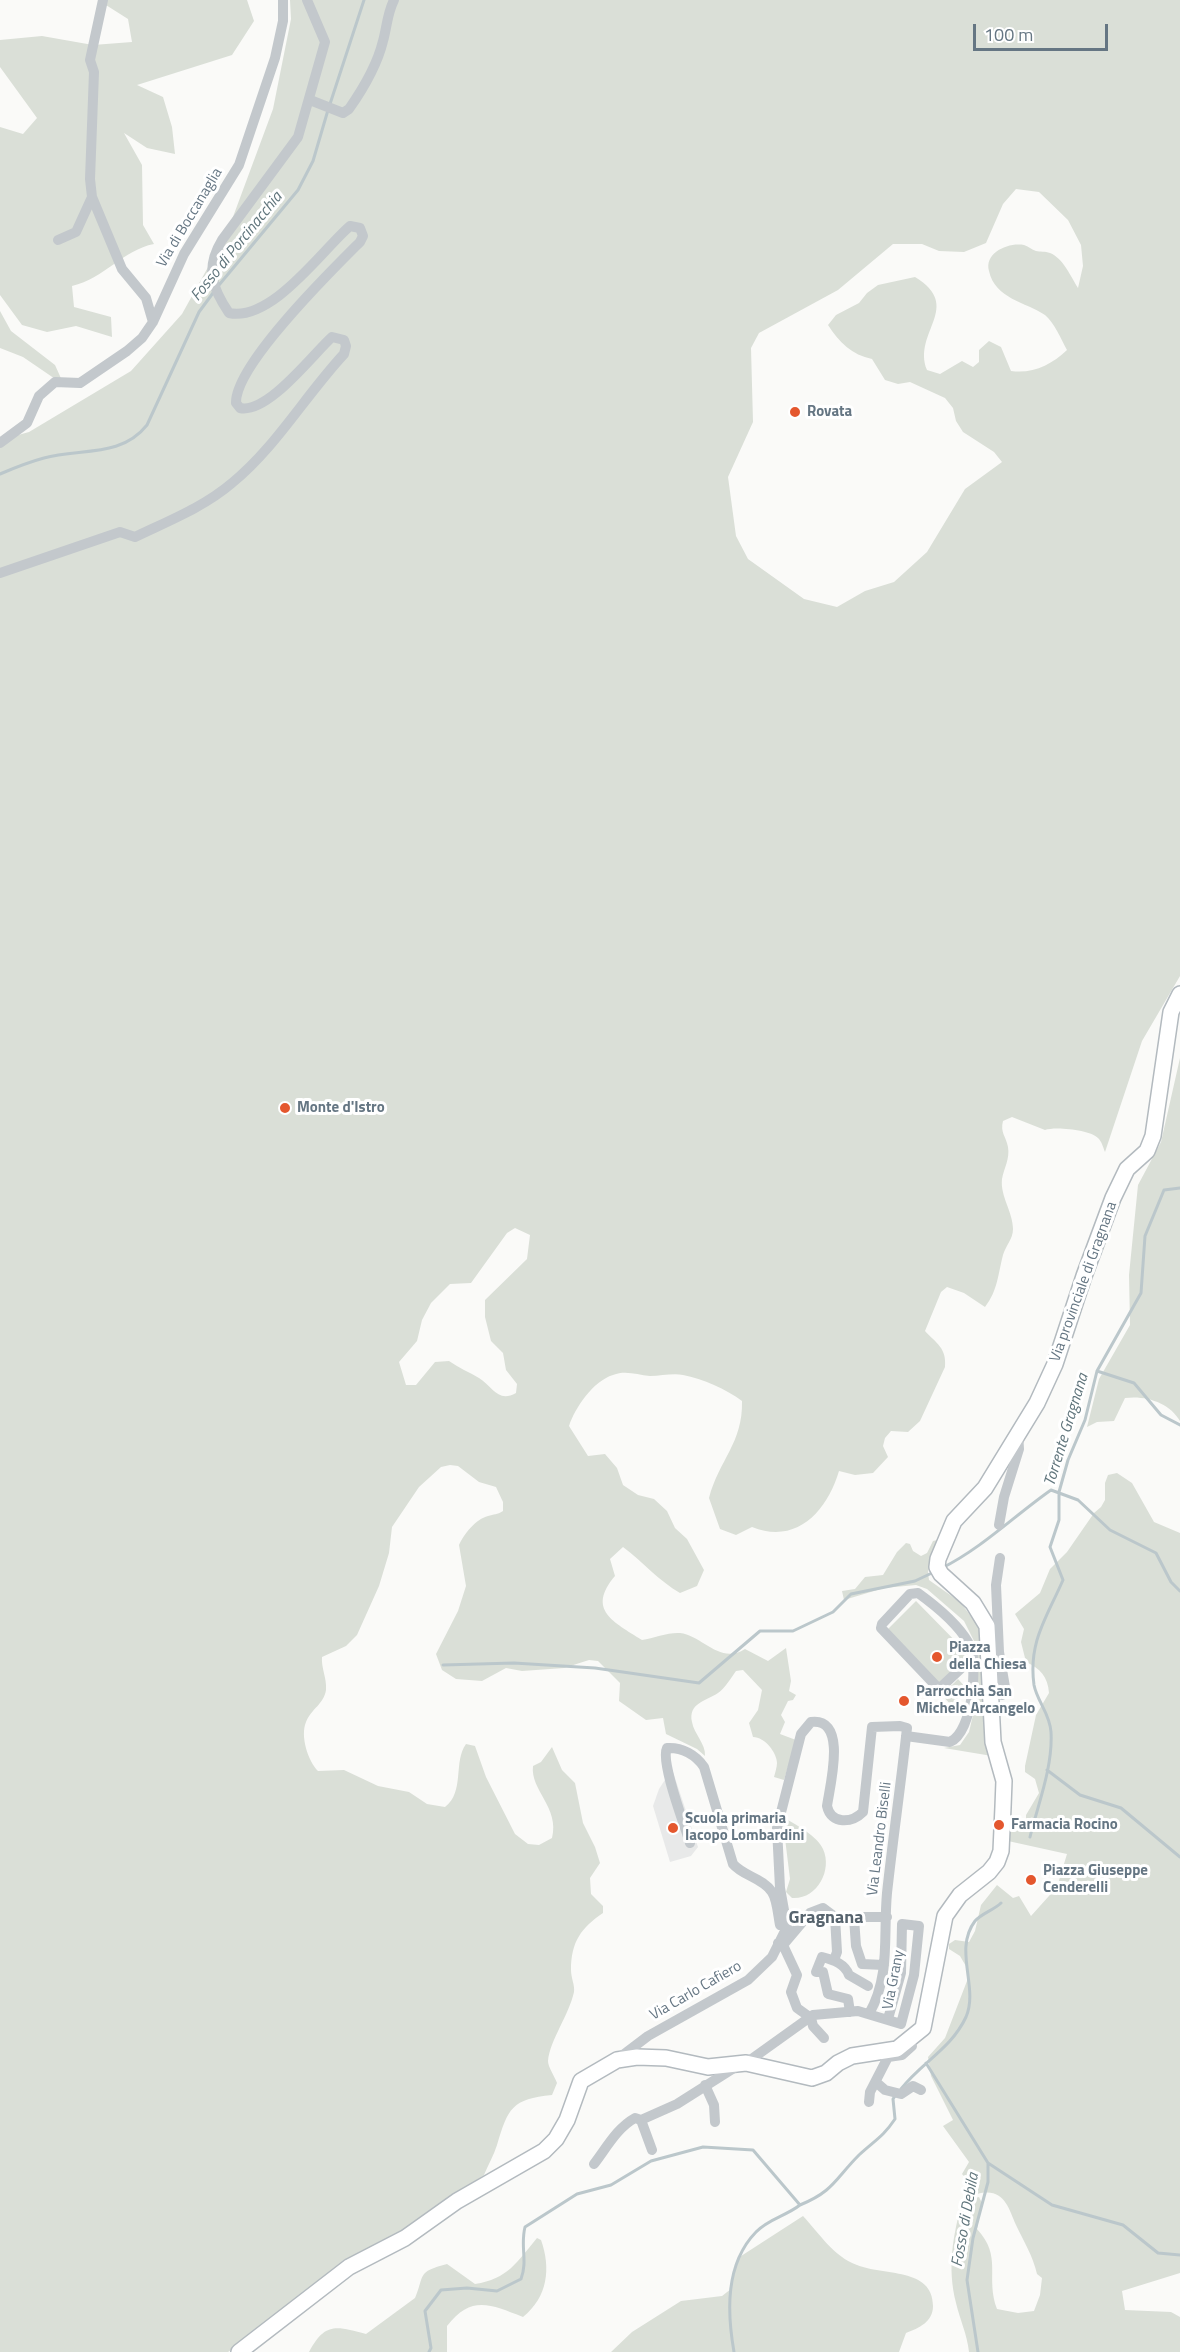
<!DOCTYPE html>
<style>
body{margin:0}
#map{position:relative;width:1180px;height:2352px;overflow:hidden;background:#fafaf8;font-family:"Titillium Web",sans-serif}
canvas{display:block}
.scale{position:absolute;left:973px;top:24px;width:135px;height:27px;box-sizing:border-box;border:3px solid #657683;border-top:0;padding-left:8px;font-size:18px;line-height:21px;white-space:nowrap;color:#657683;-webkit-text-stroke:4px #fff;paint-order:stroke}
</style>
<div id="map">
<canvas width="1180" height="2352"></canvas>
<div class="scale">100 m</div>
</div>
<script>
const ctx = document.querySelector('canvas').getContext('2d');
ctx.lineJoin = 'round';
function fill(path, color) { ctx.fillStyle = color; ctx.fill(path, 'evenodd'); }
function strokePath(path, color, width, dash) { ctx.strokeStyle = color; ctx.lineWidth = width; ctx.lineCap = dash ? 'butt' : 'round'; ctx.setLineDash(dash || []); ctx.stroke(path); }
function write(font, color, halo, rows, align = 'center') {
  ctx.font = font + ' "Titillium Web",sans-serif'; ctx.lineWidth = 6; ctx.setLineDash([]); ctx.textBaseline = 'middle'; ctx.strokeStyle = halo; ctx.fillStyle = color; for (const [text, x, y, turn = 0] of rows) {
    ctx.save(); ctx.translate(x, y); ctx.rotate((+turn || 0) * Math.PI / 180); ctx.textAlign = isNaN(turn) ? turn : align; if (halo) ctx.strokeText(text, 0, 0); ctx.fillText(text, 0, 0); ctx.restore();
  }
}
const built = new Path2D(`
 M672 1769 698 1847 691 1856 670 1862 653 1806 659 1789Z`);
const green = new Path2D(`
 M98 0H247L254 21 232 55 137 85 163 97 172 127 175 154 147 148 124 133 142 165 143 225 154 244C123 250 105 278 72 286L74 307 111 317 112 337 76 326 47 332 22 325 0 295V127L23 134 37 118 0 67V40L42 36 93 45 132 42 128 19Z
 M290 0H1180V976L1142 1041 1105 1152C1103 1147 1102 1142 1098 1138 1091 1130 1055 1126 1045 1130L1012 1117 1003 1121C1000 1133 1006 1136 1008 1147 1010 1159 1004 1168 1002 1179 1000 1196 1013 1212 1013 1229 1013 1239 1006 1245 1003 1255 998 1274 998 1290 985 1307L964 1293 947 1287 941 1292 925 1331C936 1343 947 1348 945 1367L920 1421 908 1432 891 1431 885 1438 883 1446 888 1457 873 1473 855 1475 839 1471C827 1511 797 1545 752 1527L736 1535 720 1529 709 1498C719 1460 743 1443 742 1401 726 1389 703 1379 683 1375 673 1373 661 1376 650 1376 637 1375 626 1370 613 1375 593 1381 575 1408 569 1426L588 1456 605 1454 617 1468 623 1485 638 1495 654 1499 667 1511 675 1528 687 1539 704 1570 697 1586 680 1593C659 1581 643 1562 623 1547L610 1559 615 1576C586 1610 614 1622 642 1640 654 1638 669 1632 680 1633 703 1636 720 1665 745 1649L768 1661 786 1648 791 1681 789 1691 796 1695 793 1700 788 1701 781 1715 785 1722 780 1734 796 1740 784 1780 774 1777C775 1773 777 1767 777 1763 777 1753 765 1737 753 1737L749 1723 758 1710 762 1690 743 1670 736 1671C731 1678 725 1688 718 1693 706 1701 688 1703 692 1722 694 1734 706 1744 705 1756L697 1749 666 1734 663 1718 646 1720 619 1701 620 1683 598 1661 589 1660 564 1668 522 1671 506 1668 482 1681 456 1679 442 1670 436 1654 458 1611 466 1586 459 1545C464 1534 476 1519 488 1516 494 1514 497 1515 503 1511V1502L496 1487 479 1482 458 1466 450 1465 441 1467 419 1487 392 1527 389 1553 379 1586 357 1635 346 1646 322 1657C321 1668 327 1678 326 1690 324 1704 311 1709 306 1722 300 1736 308 1761 318 1771L344 1770 378 1786 409 1792 427 1804 445 1807C465 1792 453 1762 466 1744L475 1746 486 1777 515 1834 528 1844 539 1845 552 1838C560 1808 530 1790 533 1766L541 1762 552 1747 562 1770 575 1783 583 1823 595 1847 600 1863 590 1878 591 1894 603 1906V1913C581 1928 571 1942 571 1970 571 1978 575 1985 574 1992 569 2015 550 2040 548 2061 548 2067 555 2077 557 2083L552 2095C512 2099 508 2108 497 2145 494 2155 488 2165 484 2175L228 2352H0V440L29 432 131 371 182 314 227 233 273 109 291 19ZM1016 189 1039 192 1068 220 1081 245 1083 266 1078 288C1071 277 1063 258 1050 253 1045 251 1040 252 1036 251 1032 250 1028 246 1024 245 1008 242 984 253 989 271 995 299 1026 302 1045 315 1054 322 1062 341 1067 350 1051 365 1033 374 1011 371L1001 347 989 341 979 350V362L973 367 962 361 940 374 927 370C912 332 964 307 915 277L878 285 867 293 859 303 836 315 828 325C839 342 852 355 872 359L885 380 898 384 910 382 945 398 953 408 956 421 963 432 994 452 1002 462 965 489 927 552 894 582 865 591 837 607 804 599 748 559 736 536 728 477 753 422 751 348 759 333 838 290 893 244H922L939 251 964 252 986 243 1003 204ZM515 1228 530 1235 527 1259 485 1300V1317L491 1341 503 1353 506 1370 517 1384 516 1393C498 1403 493 1387 479 1378 469 1372 459 1368 449 1361L435 1362 416 1385H406L399 1362 417 1341 422 1320 431 1303 450 1284 471 1283 507 1233Z
 M0 311 11 331 55 365 64 385 23 357 0 348Z
 M1180 1058V1421C1170 1403 1146 1395 1125 1398L1114 1421 1097 1422 1087 1427 1099 1379 1130 1325 1129 1275 1138 1185 1161 1142Z
 M1117 1473 1132 1483 1154 1522 1180 1533V2273L1122 2291 1125 2310 1171 2312 1180 2317V2352H969C967 2334 960 2320 956 2303 947 2267 953 2236 962 2202L979 2197 982 2203 977 2229C1003 2257 985 2277 997 2309L1018 2313 1034 2311 1040 2295 1042 2278 1037 2274C1033 2256 1024 2242 1016 2225 1008 2207 1004 2187 977 2194L967 2186 969 2182 962 2174 969 2162 943 2126 953 2120 931 2076 928 2057 945 2038 967 1981V1968L960 1956 949 1949V1944L955 1940 969 1942 975 1931 981 1905 997 1885 1013 1898 1019 1896 1031 1916 1057 1887 1067 1854 1008 1841 1009 1825H1026V1815L1039 1793 1035 1779 1025 1772V1766L1036 1715 1049 1693C1048 1677 1040 1668 1026 1662L1021 1642 1024 1629 1015 1614 1040 1593 1050 1569 1067 1552 1094 1513 1101 1507 1105 1500V1483L1108 1475Z
 M937 1540 928 1572 929 1580 960 1602 980 1628 992 1756 944 1748 960 1745 969 1732 974 1711 975 1643 964 1621 927 1589 916 1585 884 1588 844 1600 842 1591 855 1589 865 1577 883 1575 897 1552 906 1543 910 1544 913 1551 921 1556 927 1553 933 1541Z
 M916 1601 969 1655 939 1684 886 1631Z
 M958 1679 967 1689 951 1705 942 1695Z
 M786 1819C797 1825 818 1837 823 1849 833 1871 816 1900 792 1898L786 1892 790 1879 783 1822Z
 M803 2216C819 2233 834 2257 857 2265 883 2276 933 2267 933 2306 933 2322 919 2328 906 2333L899 2352H611L632 2332 681 2301 722 2296 731 2289 738 2258Z
 M537 2238 541 2240C551 2268 548 2297 523 2317 490 2304 471 2295 447 2326V2352H309C325 2322 336 2326 366 2334L415 2298C425 2275 416 2272 447 2264L475 2284C508 2279 517 2262 537 2238Z`);
const stream = new Path2D(`
 M330 104 364 0
 M219 285 298 190 313 161 328 110
 M0 474C14 468 29 462 44 458 80 448 121 458 147 425L199 312 213 293
 M1097 1371 1134 1383 1161 1415 1180 1425
 M942 1568C982 1548 1014 1516 1051 1490L1078 1500 1110 1530 1156 1553 1171 1582 1180 1591
 M443 1665 514 1663 595 1668 699 1683 760 1631H793L833 1612 851 1594 915 1581 934 1572
 M1047 1770 1080 1795 1121 1808 1180 1857
 M1030 1837C1038 1804 1053 1767 1051 1732 1050 1714 1037 1701 1034 1685 1028 1642 1047 1617 1063 1580L1050 1547 1059 1520V1492L1068 1460 1085 1420 1097 1371 1141 1293 1145 1236 1164 1190 1180 1188
 M926 2063 988 2163 1052 2205 1123 2225 1158 2253 1180 2255
 M901 2089C922 2062 951 2049 966 2017 979 1987 953 1950 975 1921 982 1913 994 1910 1001 1903
 M429 2352 431 2348 425 2311 441 2290 467 2288 497 2291 521 2279C528 2260 520 2247 525 2227L577 2194 611 2185 651 2161 703 2147 753 2150 800 2205C834 2191 835 2179 859 2155 874 2141 883 2137 895 2119L893 2099 895 2096
 M734 2352C727 2312 725 2264 756 2232 768 2219 786 2216 800 2205
 M978 2352 967 2280 973 2238 988 2182V2163`);
const minor = new Path2D(`
 M103 0 90 60 94 72 90 179 92 197 122 269 146 298 153 322
 M310 100 343 113 349 109C363 89 377 66 383 41 387 27 387 14 394 0
 M58 240 76 232 92 197
 M0 443 27 423 39 396 55 382 80 383 127 351 142 338 153 322 184 254 239 165 275 58 283 21V0
 M0 573 120 532 135 537C168 521 204 507 232 483 276 447 305 396 344 354L346 346 344 340 332 337C313 354 268 414 240 408L236 403C235 365 331 271 360 242L363 236 360 228 350 226C322 250 272 322 229 313 212 288 205 268 222 240L298 137 325 42 307 0
 M999 1525 1004 1497 1019 1449 1018 1433
 M991 1664 997 1667 1002 1695 1005 1687 999 1652 996 1585 1000 1558
 M906 1736 950 1742C973 1732 979 1663 968 1642 957 1623 936 1606 918 1593L910 1594 882 1624 881 1628 939 1689 973 1657
 M690 1843C685 1826 660 1762 667 1748 682 1747 696 1755 704 1767L733 1864C743 1876 763 1878 772 1892 777 1899 778 1915 780 1925
 M854 1918 856 1946 862 1964 884 1965
 M778 1943 783 1945 810 1913 823 1908 835 1917H887
 M783 1945 797 1975 791 1992 797 2008 811 2018 813 2026 824 2038
 M834 1960 837 1952 835 1917
 M850 2012 848 1999 828 1994 823 1972H816L822 1957C834 1960 845 1964 849 1975L868 1986
 M619 2058 648 2036 748 1980 772 1957 787 1927 780 1888 777 1828 801 1734 811 1722C848 1717 830 1785 827 1806 831 1825 852 1823 863 1812L872 1727 900 1726 907 1728C901 1783 893 1838 887 1893 883 1936 891 1975 869 2014
 M746 2063 813 2015 858 2011 901 2024 914 1975 919 1926 902 1924 901 1973 888 2019
 M877 2083 885 2090 901 2094 913 2086 921 2090
 M705 2085 714 2105 715 2122
 M869 2102 870 2092 888 2057 902 2055 912 2046
 M641 2120 652 2150
 M594 2164C607 2147 617 2128 635 2118L641 2120 677 2104 737 2066`);
const secondary = new Path2D(`
 M239 2352 349 2267 405 2238 457 2201 544 2151 556 2139 567 2120 581 2081 617 2060 637 2057 666 2058 708 2067 746 2063 812 2078 826 2073 838 2063 852 2056 897 2049 923 2028 945 1916 960 1895 989 1872 997 1862 1001 1851 1003 1807 1004 1781 993 1742 987 1626 973 1603 941 1574 937 1567 938 1559 954 1521 985 1488 1037 1403 1055 1364 1084 1276 1113 1198 1127 1169 1147 1151 1153 1136 1171 1012 1180 994`);
const markers = [
 [795,412,6,"#e4572e"],
 [285,1108,6,"#e4572e"],
 [937,1657,6,"#e4572e"],
 [904,1701,6,"#e4572e"],
 [999,1825,6,"#e4572e"],
 [673,1828,6,"#e4572e"],
 [1031,1880,6,"#e4572e"]
];
const streetNames = [
 ["Via di Boccanaglia",190,218,-59],
 ["Via provinciale di Gragnana",1084,1282,-70],
 ["Via Leandro Biselli",880,1839,-83],
 ["Via Grany",894,1980,-79],
 ["Via Carlo Cafiero",696,1991,-30]
];
const poiNames = [
 ["Rovata",807,412],
 ["Monte d'Istro",297,1108],
 ["Piazza",949,1648],
 ["della Chiesa",949,1665],
 ["Parrocchia San",916,1692],
 ["Michele Arcangelo",916,1709],
 ["Scuola primaria",685,1819],
 ["Iacopo Lombardini",685,1836],
 ["Farmacia Rocino",1011,1825],
 ["Piazza Giuseppe",1043,1871],
 ["Cenderelli",1043,1888]
];
const waterNames = [
 ["Fosso di Porcinacchia",237,247,-51],
 ["Torrente Gragnana",1067,1430,-73],
 ["Fosso di Debila",966,2220,-80]
];
const quarterNames = [
 ["Gragnana",826,1919]
];
fill(built, '#e8e9e9');
fill(green, '#dadfd7');
strokePath(stream, '#bbc7cb', 3);
strokePath(secondary, '#b3babf', 18);
strokePath(minor, '#c3c8cc', 10);
strokePath(secondary, '#fff', 15);
for (const [x, y, r, color] of markers) { const dot = new Path2D(); dot.arc(x, y, r, 0, 2 * Math.PI); ctx.fillStyle = color; ctx.fill(dot); strokePath(dot, '#fff', 2); }
write('15px', '#657683', '#fff', streetNames);
write('bold 15px', '#657683', '#fff', poiNames, 'left');
write('italic 16px', '#60757c', '#fff', waterNames);
write('bold 18px', '#57646e', '#fff', quarterNames);
</script>
